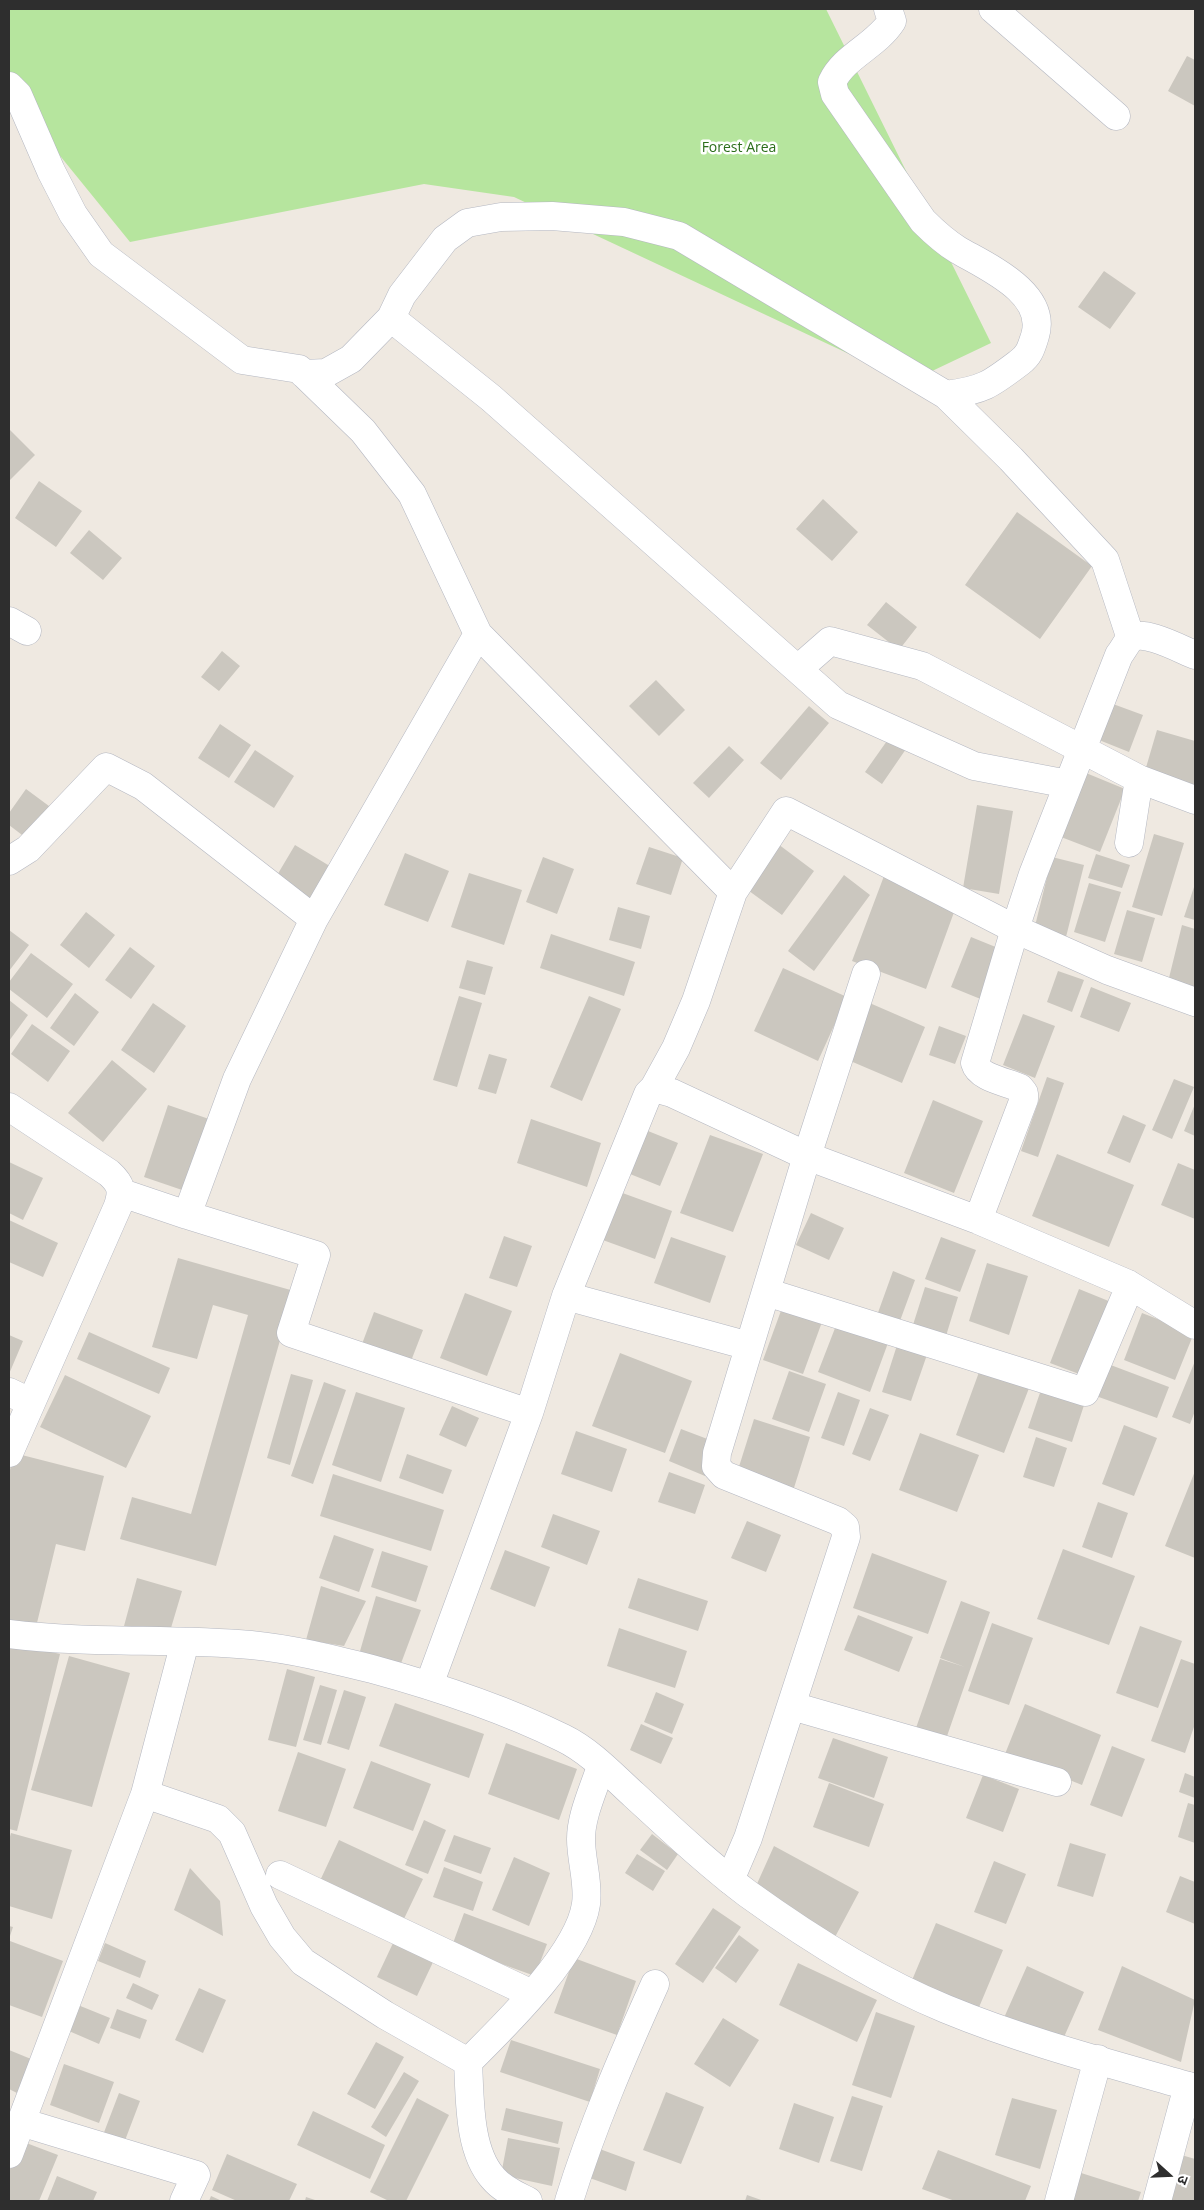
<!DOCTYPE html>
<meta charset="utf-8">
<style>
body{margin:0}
#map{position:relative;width:1204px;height:2210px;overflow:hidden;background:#efe9e1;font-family:"Open Sans","Noto Sans Devanagari",sans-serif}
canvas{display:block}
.frame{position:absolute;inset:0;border:10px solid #2e2e2e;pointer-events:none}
.north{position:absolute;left:1144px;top:2150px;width:50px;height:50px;-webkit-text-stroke:4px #fff;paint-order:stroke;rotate:110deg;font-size:14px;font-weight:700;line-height:20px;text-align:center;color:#2e2e2e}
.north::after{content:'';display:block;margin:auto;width:18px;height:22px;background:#2e2e2e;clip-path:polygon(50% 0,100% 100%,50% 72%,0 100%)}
</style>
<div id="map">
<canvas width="1204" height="2210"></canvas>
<div class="frame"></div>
<div class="north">उ</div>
</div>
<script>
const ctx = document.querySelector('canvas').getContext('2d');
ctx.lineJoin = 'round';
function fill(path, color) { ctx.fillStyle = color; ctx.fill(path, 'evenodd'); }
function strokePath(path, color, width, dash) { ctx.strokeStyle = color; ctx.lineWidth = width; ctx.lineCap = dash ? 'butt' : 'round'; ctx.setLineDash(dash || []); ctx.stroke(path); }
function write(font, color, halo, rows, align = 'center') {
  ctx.font = font + ' "Open Sans",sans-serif'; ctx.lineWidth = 5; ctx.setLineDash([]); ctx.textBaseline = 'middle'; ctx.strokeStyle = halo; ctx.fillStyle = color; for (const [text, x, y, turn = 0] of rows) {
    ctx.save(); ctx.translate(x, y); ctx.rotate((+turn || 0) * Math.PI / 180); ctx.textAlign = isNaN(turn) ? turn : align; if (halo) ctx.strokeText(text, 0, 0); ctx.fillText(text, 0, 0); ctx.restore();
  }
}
const green = new Path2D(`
 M9 9H826L991 343 909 382 514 197 424 184 130 242 9 93Z`);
const building = new Path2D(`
 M1187 56 1195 60V106L1168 91Z
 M1104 271 1136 293 1110 329 1078 307Z
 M9 429 35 455 9 481Z
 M39 481 82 511 56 547 15 518Z
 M823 499 858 532 832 561 796 529Z
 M1017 512 1092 566 1040 639 965 585Z
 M89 530 122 558 103 580 70 553Z
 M886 602 917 627 899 650 867 625Z
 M222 651 240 666 219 691 201 677Z
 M656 680 685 710 659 736 629 706Z
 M1113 704 1143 715 1129 752 1099 740Z
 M809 706 829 723 781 780 760 763Z
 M220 724 251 745 229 778 198 758Z
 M1157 730 1195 741V785L1145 771Z
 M889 738 906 749 882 784 865 772Z
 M729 746 744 760 709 798 693 783Z
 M255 750 294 776 274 808 234 782Z
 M1086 773 1125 789 1100 852 1061 837Z
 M26 789 53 809 30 841 9 825V813Z
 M977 805 1013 811 999 894 963 888Z
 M1154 834 1184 843 1162 916 1132 907Z
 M778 844 814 871 782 915 745 888Z
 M295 845 333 868 312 904 273 882Z
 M649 847 683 858 671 895 636 884Z
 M405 853 449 871 428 922 384 905Z
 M1096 854 1130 865 1122 888 1088 878Z
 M543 857 574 869 557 914 526 902Z
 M1052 857 1084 865 1066 937 1034 930Z
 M469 873 522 890 504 945 451 927Z
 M844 875 870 895 814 971 788 951Z
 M884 876 957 904 926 989 852 961Z
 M1089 883 1121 892 1105 942 1074 932Z
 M1195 884V920L1184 917Z
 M618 907 650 916 641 949 609 940Z
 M1127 910 1155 918 1142 962 1114 954Z
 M86 912 115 935 89 968 60 945Z
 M1182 925 1195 929V989L1168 982Z
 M9 930 29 945 9 971Z
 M551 934 635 962 624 996 540 968Z
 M971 937 1003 950 983 1000 951 987Z
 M130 947 155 966 131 999 105 980Z
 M31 953 73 984 47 1018 9 989V982Z
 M467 960 493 967 485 995 459 988Z
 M783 968 847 997 818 1061 754 1031Z
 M1058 971 1084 980 1072 1012 1047 1002Z
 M1091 987 1131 1003 1119 1032 1080 1017Z
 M75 993 99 1012 74 1046 50 1028Z
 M459 996 482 1003 457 1087 433 1080Z
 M589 996 621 1009 582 1101 550 1087Z
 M9 1000 28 1015 9 1041Z
 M865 1001 925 1027 902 1083 841 1057Z
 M153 1003 186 1026 154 1073 121 1050Z
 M1023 1014 1055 1026 1035 1078 1003 1065Z
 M32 1024 70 1051 48 1082 11 1054Z
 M939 1026 966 1036 955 1064 929 1055Z
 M489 1054 507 1059 496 1094 478 1089Z
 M112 1060 147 1089 103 1142 68 1113Z
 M1047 1077 1064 1083 1038 1157 1021 1151Z
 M1174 1079 1194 1087 1172 1139 1152 1130Z
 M933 1100 983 1121 954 1193 904 1173Z
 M1195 1104V1136L1184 1131Z
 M168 1105 209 1119 185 1191 144 1177Z
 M1123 1115 1146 1125 1130 1163 1107 1153Z
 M531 1119 601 1143 587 1187 517 1163Z
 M648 1131 678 1143 660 1186 630 1174Z
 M710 1135 763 1154 733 1232 680 1213Z
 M1057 1154 1134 1185 1109 1247 1032 1216Z
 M9 1162 43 1178 23 1220 9 1213Z
 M1178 1163 1195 1170V1219L1161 1205Z
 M617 1191 672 1211 655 1259 600 1239Z
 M811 1213 844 1228 829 1260 796 1245Z
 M9 1220 58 1243 43 1277 9 1262Z
 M504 1236 532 1246 517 1287 489 1278Z
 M671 1237 726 1256 710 1303 654 1283Z
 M941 1237 976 1250 960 1292 925 1279Z
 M178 1258 294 1291 216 1566 120 1539 132 1497 191 1514 248 1315 213 1305 197 1359 152 1347Z
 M987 1263 1028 1276 1009 1335 969 1321Z
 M893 1271 915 1280 897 1329 875 1321Z
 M925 1287 958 1297 945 1339 912 1328Z
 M1079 1289 1116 1304 1087 1377 1050 1363Z
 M465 1293 512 1311 487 1376 440 1358Z
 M782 1308 822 1322 803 1374 763 1360Z
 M374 1312 423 1330 411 1361 362 1344Z
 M1142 1313 1194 1333 1175 1380 1124 1360Z
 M837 1323 888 1343 870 1392 818 1372Z
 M89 1332 170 1368 159 1394 77 1359Z
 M9 1335 23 1341 9 1374Z
 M899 1339 929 1349 911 1401 882 1392Z
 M620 1353 692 1381 665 1453 592 1426Z
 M1195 1361V1411L1190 1424 1172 1417Z
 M982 1364 1031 1383 1004 1453 956 1435Z
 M1108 1364 1169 1387 1157 1418 1096 1396Z
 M789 1371 826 1384 809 1432 772 1419Z
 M291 1374 313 1380 290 1465 267 1458Z
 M65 1375 151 1416 126 1468 40 1427Z
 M324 1382 346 1390 313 1484 291 1476Z
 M1043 1384 1086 1399 1072 1442 1028 1428Z
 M356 1392 405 1408 381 1482 332 1465Z
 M838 1392 860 1400 844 1446 821 1438Z
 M452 1406 479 1418 466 1447 439 1435Z
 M870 1408 889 1415 870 1461 852 1454Z
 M754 1419 810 1437 793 1491 737 1473Z
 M1124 1425 1157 1438 1134 1496 1102 1484Z
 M681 1429 718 1443 705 1476 669 1461Z
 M576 1431 627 1449 612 1492 561 1474Z
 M920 1433 979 1455 957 1512 899 1490Z
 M1036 1437 1067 1448 1054 1487 1023 1477Z
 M14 1453 104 1476 85 1551 56 1544 36 1627 9 1620V1474Z
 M407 1454 452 1470 443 1494 399 1478Z
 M1195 1471V1558L1165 1546Z
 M669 1472 705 1485 695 1514 658 1502Z
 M333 1474 444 1510 431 1551 320 1516Z
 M1098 1502 1128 1513 1112 1558 1082 1547Z
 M553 1514 600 1531 587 1565 541 1547Z
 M747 1521 781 1535 766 1572 731 1558Z
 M334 1535 374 1549 359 1592 319 1578Z
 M1063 1549 1135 1576 1109 1645 1037 1619Z
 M505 1550 550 1567 535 1607 490 1589Z
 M382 1551 428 1566 416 1602 371 1587Z
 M872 1553 947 1581 928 1634 853 1608Z
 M137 1578 182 1591 168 1638 124 1626Z
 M638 1578 708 1601 698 1631 628 1608Z
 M321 1586 366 1601 344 1646 306 1640Z
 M376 1596 421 1610 400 1666 358 1658Z
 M961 1601 990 1612 946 1739 916 1728 940 1659 965 1667 940 1658Z
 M858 1615 913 1637 899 1672 844 1650Z
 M992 1623 1033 1638 1009 1705 968 1691Z
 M1140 1626 1182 1641 1158 1708 1116 1693Z
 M619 1628 687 1651 675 1688 607 1666Z
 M10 1642 60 1654 17 1831 9 1829Z
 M69 1656 130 1673 92 1807 31 1790Z
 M1181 1659 1195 1664V1724L1185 1753 1151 1741Z
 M287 1669 315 1677 296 1747 268 1740Z
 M320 1685 337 1690 321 1745 303 1740Z
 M344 1690 366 1697 349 1750 327 1743Z
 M656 1692 684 1704 672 1734 644 1722Z
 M395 1703 484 1734 469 1778 379 1746Z
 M1025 1704 1101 1735 1082 1785 1005 1754Z
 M641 1724 673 1738 661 1764 630 1750Z
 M833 1738 888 1757 874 1798 818 1778Z
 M506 1743 577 1769 559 1820 488 1794Z
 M1112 1746 1145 1759 1122 1817 1090 1805Z
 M298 1752 346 1769 326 1827 278 1811Z
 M371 1761 431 1784 413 1831 353 1808Z
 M1185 1773 1195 1777V1798L1179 1792Z
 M983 1775 1019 1789 1003 1832 966 1818Z
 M829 1783 884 1804 869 1847 813 1827Z
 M1188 1803 1195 1805V1843L1178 1837Z
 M424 1820 446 1830 428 1874 405 1865Z
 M11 1833 72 1850 52 1919 9 1906V1840Z
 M652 1834 678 1854 667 1870 640 1850Z
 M454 1835 491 1848 481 1874 444 1861Z
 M339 1840 423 1879 402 1923 318 1885Z
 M1070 1843 1106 1854 1093 1897 1057 1886Z
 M774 1846 859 1892 835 1937 756 1886Z
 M637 1854 665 1871 653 1891 625 1873Z
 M514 1857 550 1873 529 1926 492 1910Z
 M994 1861 1026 1874 1006 1924 974 1912Z
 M444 1867 483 1882 473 1911 433 1897Z
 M190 1868 220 1901 223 1936 174 1910Z
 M1180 1876 1195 1882V1924L1166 1912Z
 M713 1908 741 1927 703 1983 675 1964Z
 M464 1913 547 1944 535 1976 452 1946Z
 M936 1923 1003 1950 977 2012 910 1985Z
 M9 1926 13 1927 9 1939Z
 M739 1935 759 1950 736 1983 715 1968Z
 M10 1941 63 1961 42 2017 9 2005Z
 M394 1941 434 1960 417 1996 377 1977Z
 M105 1943 146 1961 140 1978 98 1961Z
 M574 1958 636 1981 617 2035 554 2013Z
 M798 1963 877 2000 857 2042 779 2005Z
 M1027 1966 1084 1992 1060 2046 1003 2020Z
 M1122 1966 1195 2000 1181 2062 1098 2030Z
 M133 1983 159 1995 152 2010 126 1998Z
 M199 1988 226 2000 203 2053 175 2040Z
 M73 2003 110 2018 99 2044 62 2028Z
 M117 2009 147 2020 140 2039 110 2028Z
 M876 2012 915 2026 891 2098 852 2085Z
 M723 2018 759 2040 730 2087 694 2064Z
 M511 2040 600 2069 590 2102 500 2072Z
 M376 2042 404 2057 375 2109 347 2094Z
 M9 2050 31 2059 17 2093 9 2089Z
 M64 2064 114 2082 99 2123 50 2105Z
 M404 2072 419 2081 386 2137 371 2127Z
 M666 2092 704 2107 681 2164 643 2150Z
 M119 2093 140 2101 124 2143 103 2135Z
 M852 2096 883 2106 862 2171 830 2161Z
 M417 2098 449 2115 406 2201H389L370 2192Z
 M1012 2098 1057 2110 1040 2169 995 2155Z
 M794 2103 834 2117 819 2163 779 2149Z
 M506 2108 563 2122 558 2144 501 2130Z
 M313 2111 385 2145 370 2179 297 2145Z
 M508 2138 560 2148 552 2186 501 2175Z
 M21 2141 58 2155 39 2201H9V2172Z
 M597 2148 635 2162 626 2191 587 2177Z
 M938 2150 1031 2186 1025 2201H955L922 2189Z
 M227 2154 297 2184 289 2201H237L212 2190Z
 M1178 2154 1195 2159V2201H1164Z
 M1078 2172 1141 2192 1138 2201H1069Z
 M57 2176 97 2192 93 2201H47Z
 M747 2195 764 2201H745Z
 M211 2196 222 2201H209Z
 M306 2197 318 2201H305Z`);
const minor = new Path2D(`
 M993 9 1116 116
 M9 86 18 95 51 171 73 214 101 254 242 360 299 369 304 374 326 373 351 359 391 318 402 295 445 239 467 223 501 217 552 216 624 222 679 236 946 395C984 390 991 384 1020 362 1030 354 1031 348 1035 336 1048 293 987 267 958 250 945 242 934 232 923 221L835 94 832 82C844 56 876 46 892 21L888 9
 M391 318 491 398 838 705 974 766 1068 784
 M946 395 1011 459 1105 560 1131 639
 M9 621 27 631
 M478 634 733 892 696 1001 676 1048 654 1088
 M798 669 830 641 922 666 1139 779
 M1129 843 1139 779 1195 800
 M9 861 28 849 106 767 143 786 314 919
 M733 892 786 811 1015 929 1033 874 1119 655C1123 650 1127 642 1131 638 1144 629 1182 650 1195 655
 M9 1107 109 1173C121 1184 123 1190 118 1206L9 1453
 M122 1193 187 1215 237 1079 314 919 478 634 412 494 363 431 299 369
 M187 1215 316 1255 291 1333 529 1413
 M978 1220 1024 1099V1093L1020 1088C1007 1082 979 1078 975 1063L1015 929 1107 970 1195 1002
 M766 1292 1085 1392 1127 1293 1128 1284
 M566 1296 749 1346
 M9 1392 30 1402
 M429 1685 529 1413 566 1296 648 1094 654 1088 672 1093 807 1156 978 1220 1128 1284 1195 1325
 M792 1706 1057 1782
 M145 1794 218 1819 232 1833 264 1906 282 1937 303 1962 385 2015 468 2062
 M280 1875 532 1994
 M730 1880 748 1838 846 1537 845 1527 838 1521 724 1475 716 1466 717 1453 807 1156 866 974
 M21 2122 196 2175 184 2201
 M9 2154 145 1794 185 1642
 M528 2201C516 2195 502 2189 493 2178 468 2150 470 2097 468 2062 504 2026 579 1954 586 1904 589 1882 581 1861 581 1839 581 1815 594 1789 601 1766
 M569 2201C592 2127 623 2055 655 1984
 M1059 2201 1098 2059
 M1157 2201 1188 2086`);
const tertiary = new Path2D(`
 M9 1634C89 1644 170 1638 251 1645 292 1649 332 1659 372 1669 438 1687 502 1708 563 1738 590 1751 613 1776 634 1795 671 1829 708 1864 748 1894 809 1938 875 1980 946 2009 1026 2042 1112 2064 1195 2088`);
const parkNames = [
 ["Forest Area",739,148]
];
fill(green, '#b6e59e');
fill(building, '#cbc7bf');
strokePath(minor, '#b4b7c1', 29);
strokePath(tertiary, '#b4b7c1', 29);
strokePath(minor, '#fff', 28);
strokePath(tertiary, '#fff', 28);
write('14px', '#2c6e1b', '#fff', parkNames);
</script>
